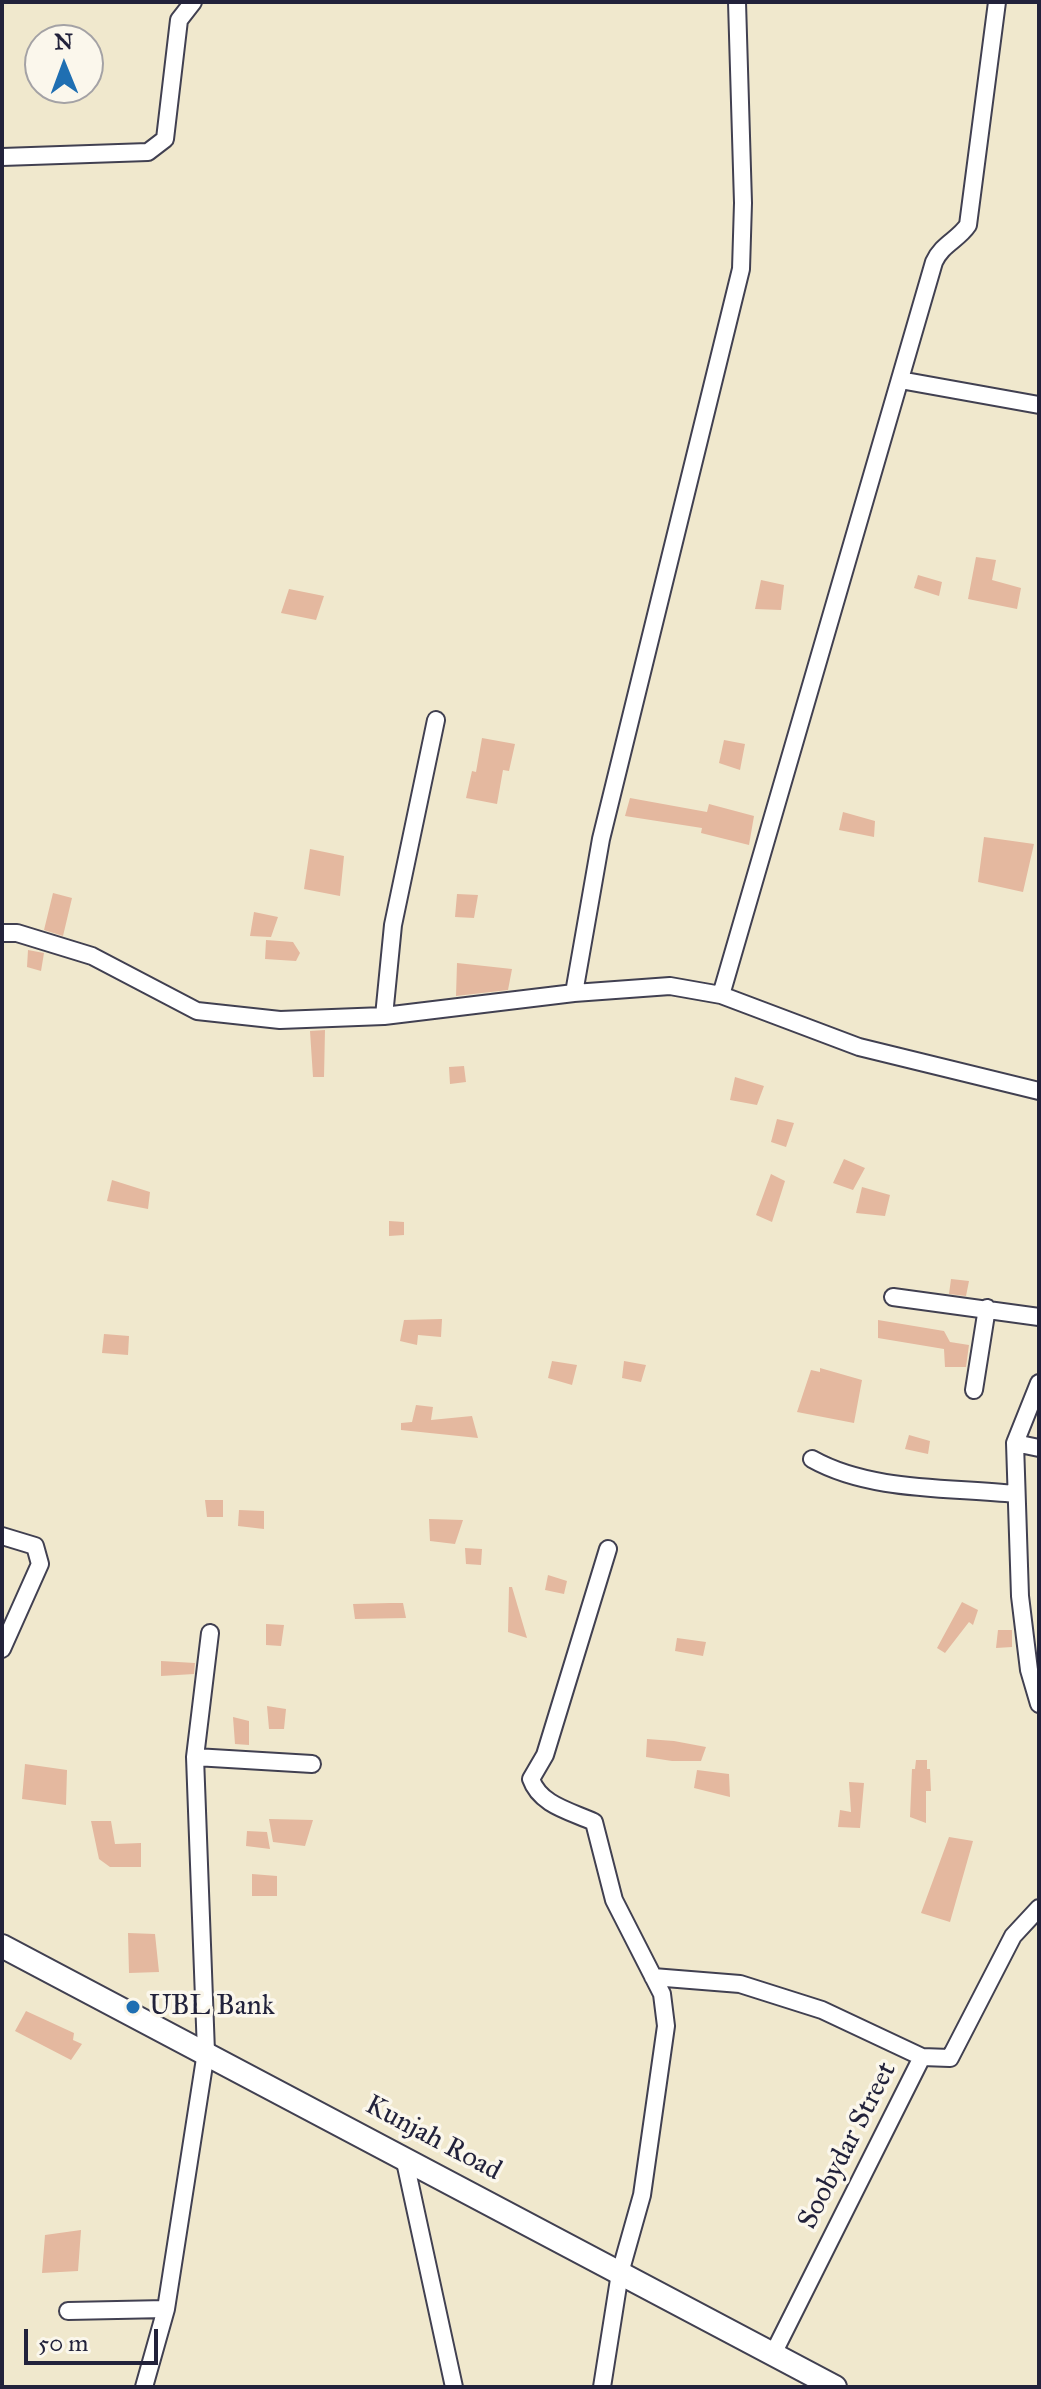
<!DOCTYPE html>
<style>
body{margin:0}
#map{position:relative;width:1041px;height:2389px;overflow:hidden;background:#f0e8cd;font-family:"IM FELL Great Primer",serif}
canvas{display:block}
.frame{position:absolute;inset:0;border:4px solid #22223b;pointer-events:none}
.north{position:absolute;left:24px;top:24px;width:80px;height:80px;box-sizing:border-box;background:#fbf7ec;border:2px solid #a4a2a5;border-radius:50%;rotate:359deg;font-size:22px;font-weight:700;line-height:32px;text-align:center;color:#22223b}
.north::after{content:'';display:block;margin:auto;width:28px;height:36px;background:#1f6fb2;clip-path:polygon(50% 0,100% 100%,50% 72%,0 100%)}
.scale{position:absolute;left:24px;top:2329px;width:134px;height:36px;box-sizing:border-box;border:4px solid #22223b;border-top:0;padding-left:10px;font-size:24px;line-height:28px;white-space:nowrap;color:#22223b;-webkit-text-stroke:6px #fbf7ec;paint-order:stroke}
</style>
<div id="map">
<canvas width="1041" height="2389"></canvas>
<div class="frame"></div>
<div class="north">N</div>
<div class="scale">50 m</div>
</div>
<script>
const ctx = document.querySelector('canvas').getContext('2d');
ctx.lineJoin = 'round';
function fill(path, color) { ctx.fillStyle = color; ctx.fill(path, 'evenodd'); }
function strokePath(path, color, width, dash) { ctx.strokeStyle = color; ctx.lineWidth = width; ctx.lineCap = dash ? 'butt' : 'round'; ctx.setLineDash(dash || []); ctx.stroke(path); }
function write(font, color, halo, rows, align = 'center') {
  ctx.font = font + ' "IM FELL Great Primer",serif'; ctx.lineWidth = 7; ctx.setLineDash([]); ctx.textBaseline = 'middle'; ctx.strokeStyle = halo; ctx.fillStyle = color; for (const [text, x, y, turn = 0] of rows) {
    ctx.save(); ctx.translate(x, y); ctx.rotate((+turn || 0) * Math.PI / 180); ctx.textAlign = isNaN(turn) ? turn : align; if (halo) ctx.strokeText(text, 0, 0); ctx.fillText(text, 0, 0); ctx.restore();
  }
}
const building = new Path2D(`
 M976 557 996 560 992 580 1021 588 1017 609 968 599Z
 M918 575 942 582 939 596 914 588Z
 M761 580 784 585 781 610 755 609Z
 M289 589 324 596 316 620 281 613Z
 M482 738 515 744 509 771 503 770 497 804 466 798 472 771 476 772Z
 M724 740 745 744 740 770 719 763Z
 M630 798 707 812 709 804 754 816 749 845 701 833 702 828 625 816Z
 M843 812 875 821 874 837 839 830Z
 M984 837 1034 844 1023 892 978 882Z
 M310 849 344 856 340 896 304 889Z
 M53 893 72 898 63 936 44 930Z
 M457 894 478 895 474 918 455 917Z
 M254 912 278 917 271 937 250 936Z
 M266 940 293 942 300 953 296 961 265 959Z
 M28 950 44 953 41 971 27 967Z
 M457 963 512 969 508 990 456 996Z
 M325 1030 324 1077H313L310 1031Z
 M464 1066 466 1082 450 1084 449 1067Z
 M735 1077 764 1086 757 1105 730 1100Z
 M777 1119 794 1123 786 1147 771 1142Z
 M844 1159 865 1168 853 1190 833 1183Z
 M771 1174 785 1181 772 1222 756 1215Z
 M112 1180 150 1192 148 1209 107 1201Z
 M862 1187 890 1195 885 1216 856 1213Z
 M389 1221 404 1222V1235L389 1236Z
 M951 1279 969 1281 966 1296 949 1294Z
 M442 1319 441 1337 418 1335 417 1345 400 1341 404 1320Z
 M878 1320 944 1331 950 1342 969 1345 966 1367H945L944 1349 878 1338Z
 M104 1334 129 1336 128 1355 102 1353Z
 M552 1361 577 1365 572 1385 548 1378Z
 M624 1361 646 1365 641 1382 622 1378Z
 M820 1368 862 1380 854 1423 797 1412 811 1370 820 1372Z
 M416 1405 433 1407 431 1420 472 1416 478 1438 401 1430V1423L412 1422Z
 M909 1435 930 1441 928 1454 905 1449Z
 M205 1500H223V1517H207Z
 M239 1510 264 1511V1529L238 1526Z
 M429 1519 463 1520 455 1544 430 1541Z
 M465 1548 482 1549 481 1565 466 1564Z
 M548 1575 567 1581 564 1594 545 1590Z
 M509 1587H512L527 1638 508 1632Z
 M962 1602 978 1610 973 1625 969 1622 945 1653 937 1648Z
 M390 1603H403L406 1618 355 1619 353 1604Z
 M266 1624 284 1625 281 1646 266 1645Z
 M998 1630H1012V1647L996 1648Z
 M677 1638 706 1642 703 1656 675 1651Z
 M161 1661 195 1663 194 1674 161 1676Z
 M267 1706 286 1709 284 1729H269Z
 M233 1717 249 1721V1745L235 1744Z
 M647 1739 674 1741 706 1747 701 1761H672L646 1757Z
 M916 1760H927V1769H930L931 1791H926V1823L910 1817 912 1769H915Z
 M25 1764 67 1770 66 1805 22 1799Z
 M697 1770 729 1774 730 1797 694 1788Z
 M849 1782 864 1783 860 1828 838 1827 840 1810 851 1812Z
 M269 1819 313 1820 305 1846 273 1842Z
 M91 1821H111L115 1844 141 1843V1867H110L99 1859Z
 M247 1831 267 1832 270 1849 246 1846Z
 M949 1837 973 1841 950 1922 921 1913Z
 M252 1874 277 1876V1896H252Z
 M128 1933 155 1934 159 1972 129 1973Z
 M26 2011 74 2033 73 2040 82 2044 71 2060 15 2031Z
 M81 2230 78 2271 42 2273 45 2235Z`);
const street = new Path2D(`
 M2 157 148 152 165 139 179 20 193 2
 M900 380 1039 405
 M2 933H17L92 956 197 1011 280 1020 384 1016 574 993 670 986 721 995 859 1047 1039 1091
 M574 993 601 839 741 269 743 203 737 2
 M721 995 934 262C942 244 958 240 968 225L997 2
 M384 1016 393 925 436 720
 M893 1297 1039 1317
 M1039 1383 1015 1443 1020 1596 1029 1670 1039 1704
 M974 1390 987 1308
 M1015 1443 1039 1448
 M812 1459C871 1492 950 1487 1015 1494
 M2 1536 35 1546 40 1564 2 1649
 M195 1757 312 1764
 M653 1977 740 1984 822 2010 922 2057
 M404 2157 454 2387
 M68 2311 166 2309
 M773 2354 922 2057 950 2058 1013 1936 1039 1908
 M144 2387 166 2309 206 2052 195 1757 210 1633
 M602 2387 620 2273 642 2195 666 2026 662 1994 614 1900 594 1822C570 1811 540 1805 531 1779L545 1755 608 1549`);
const secondary = new Path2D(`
 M2 1946 835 2387`);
const markers = [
 [133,2007,8,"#1f6fb2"]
];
const poiNames = [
 ["UBL Bank",149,2007]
];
const streetNames = [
 ["Kunjah Road",433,2139,28],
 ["Soobydar Street",848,2146,-63]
];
fill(building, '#e4b89f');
strokePath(street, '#414051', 20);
strokePath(secondary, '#414051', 26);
strokePath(street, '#fff', 16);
strokePath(secondary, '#fff', 22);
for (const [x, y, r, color] of markers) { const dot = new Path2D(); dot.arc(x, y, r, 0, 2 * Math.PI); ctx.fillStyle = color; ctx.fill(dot); strokePath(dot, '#fbf7ec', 3); }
write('28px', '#22223b', '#fbf7ec', poiNames, 'left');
write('28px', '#22223b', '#fbf7ec', streetNames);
</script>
